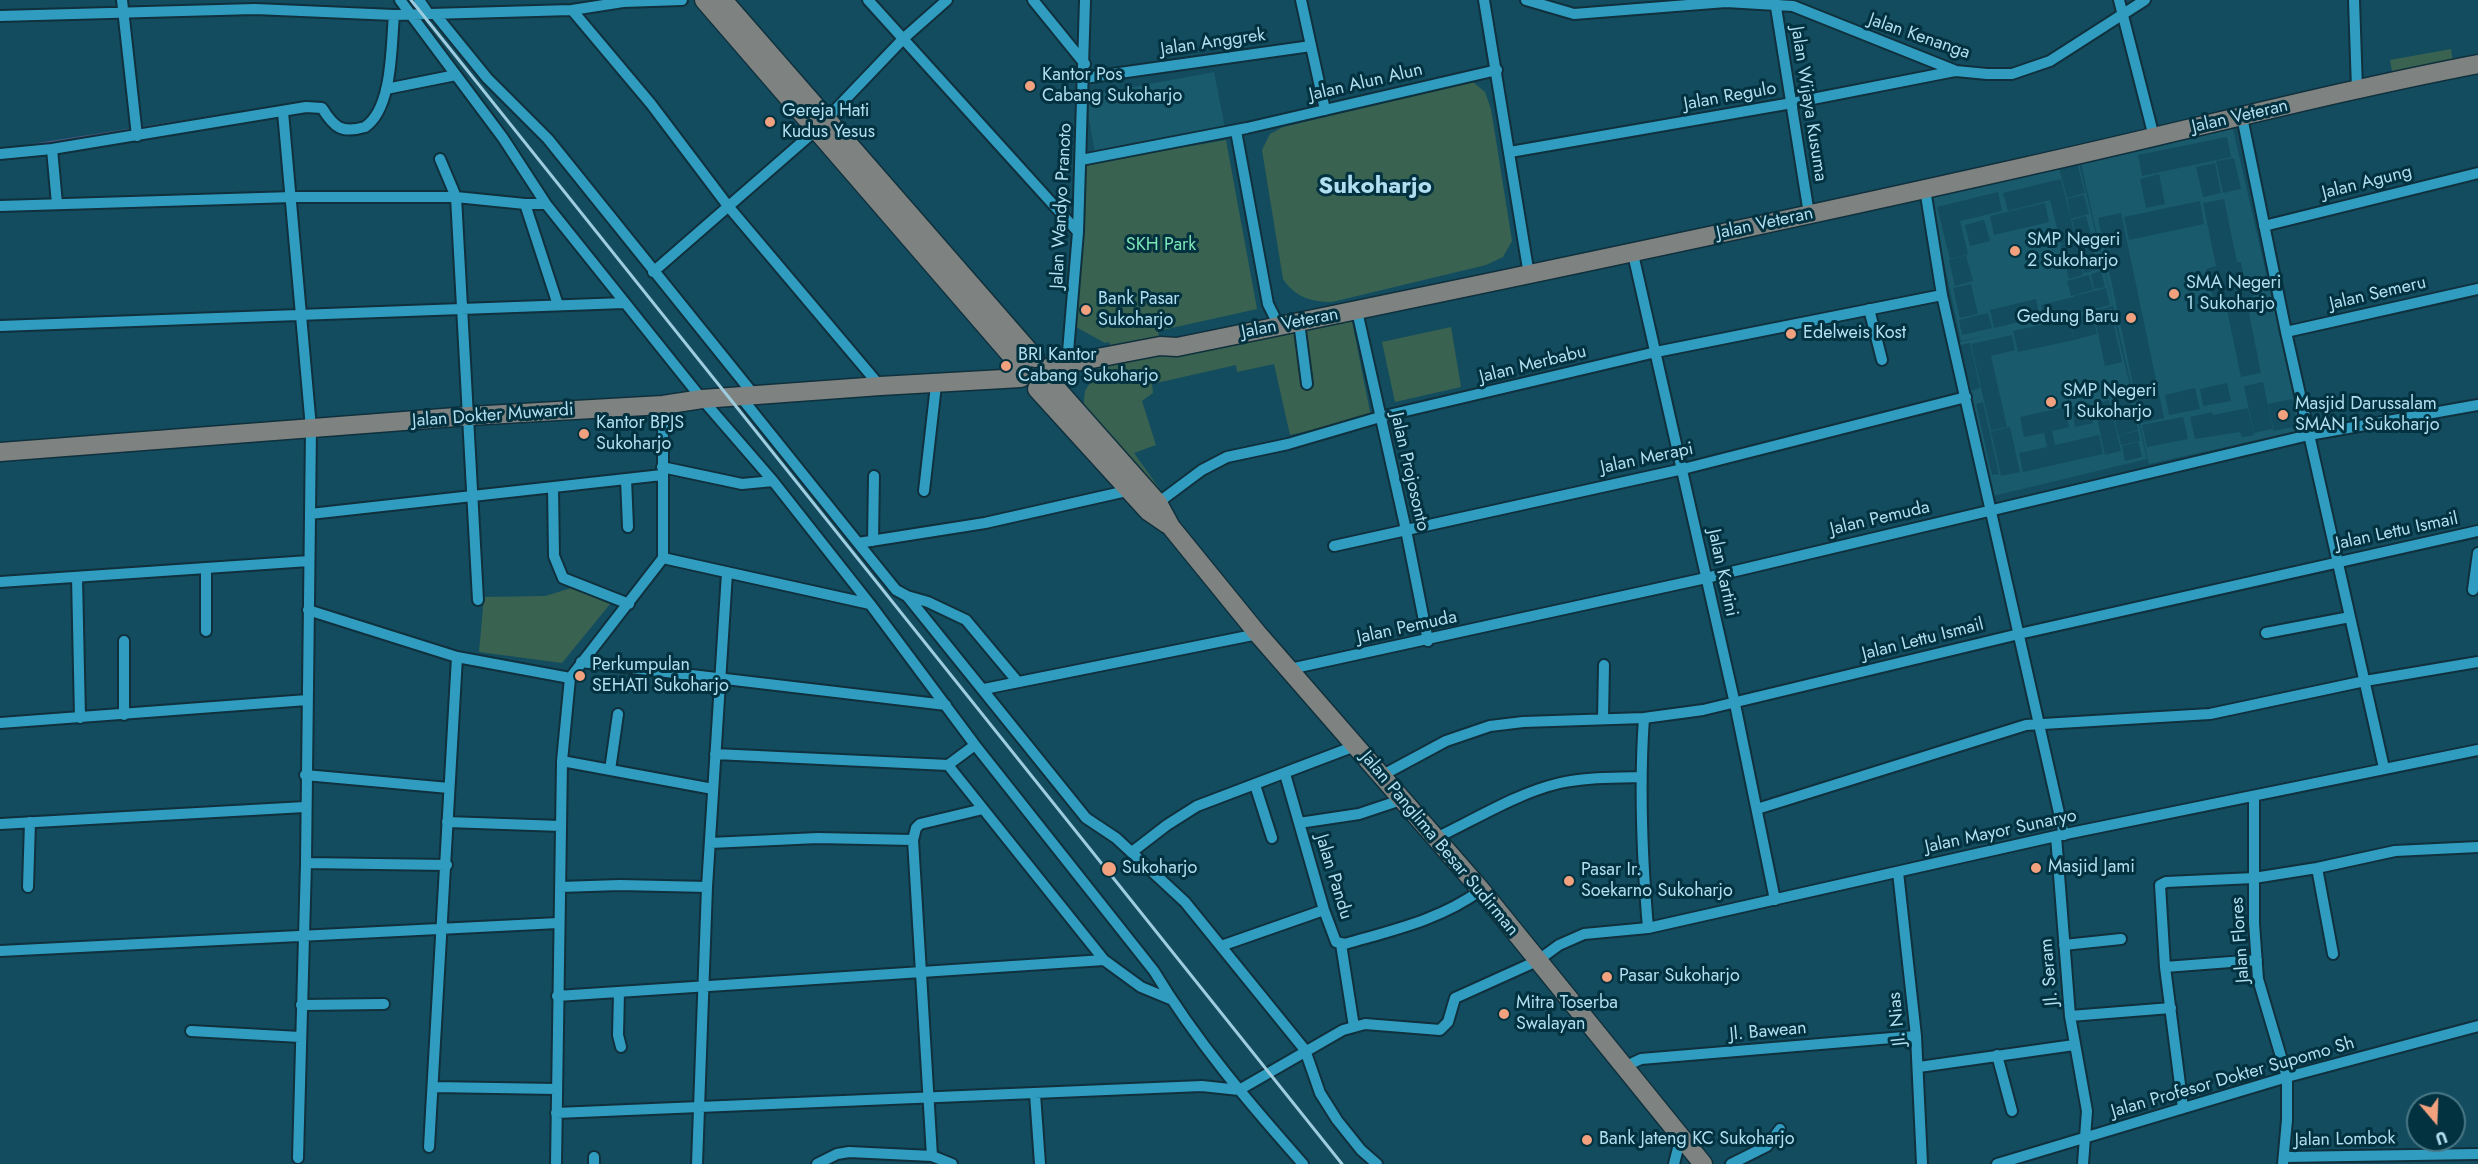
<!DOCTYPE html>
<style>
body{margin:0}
#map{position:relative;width:2478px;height:1164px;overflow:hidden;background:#144c5f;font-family:Jost,sans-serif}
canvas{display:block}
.north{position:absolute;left:2406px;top:1092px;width:60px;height:60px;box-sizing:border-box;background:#02313f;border:2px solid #487786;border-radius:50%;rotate:161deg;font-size:16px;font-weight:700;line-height:24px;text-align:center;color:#b1dff1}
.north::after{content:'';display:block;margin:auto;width:21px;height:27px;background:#f1a17d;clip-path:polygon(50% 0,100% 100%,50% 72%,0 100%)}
</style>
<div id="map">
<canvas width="2478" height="1164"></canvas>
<div class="north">U</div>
</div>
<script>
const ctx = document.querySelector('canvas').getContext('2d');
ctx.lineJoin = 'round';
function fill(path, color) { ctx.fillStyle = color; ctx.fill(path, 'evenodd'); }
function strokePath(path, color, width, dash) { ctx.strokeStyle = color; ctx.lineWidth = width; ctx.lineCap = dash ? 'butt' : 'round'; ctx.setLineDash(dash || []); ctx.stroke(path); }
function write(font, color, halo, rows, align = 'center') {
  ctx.font = font + ' Jost,sans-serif'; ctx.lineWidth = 6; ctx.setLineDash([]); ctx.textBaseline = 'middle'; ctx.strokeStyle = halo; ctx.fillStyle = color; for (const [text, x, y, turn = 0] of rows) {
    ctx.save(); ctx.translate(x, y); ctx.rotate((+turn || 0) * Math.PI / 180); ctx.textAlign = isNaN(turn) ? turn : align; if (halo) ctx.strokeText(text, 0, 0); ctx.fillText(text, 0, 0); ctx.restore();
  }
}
const built = new Path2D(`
 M1214 72 1225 128 1095 153 1085 96Z
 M2232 125 2302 430 2149 464 2080 159ZM2227 137 2231 157 2142 176 2138 155ZM2234 158 2241 189 2223 193 2216 161ZM2215 163 2221 193 2203 197 2196 167ZM2159 174 2165 204 2146 208 2140 179ZM2224 199 2237 262H2241L2244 277 2250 276 2254 296 2246 298 2261 373 2241 377 2227 310 2216 312 2206 269 2216 266 2203 203ZM2200 201 2204 224 2129 240 2124 217ZM2121 213 2164 418 2141 423 2098 218ZM2263 382 2273 429 2254 433 2244 386ZM2227 383 2231 401 2203 406 2200 389ZM2195 388 2200 409 2169 415 2165 395ZM2292 399 2298 426 2274 431 2268 404ZM2248 408 2254 435 2242 437 2240 432 2195 439 2190 417 2212 412 2213 415ZM2183 417 2188 439 2147 447 2142 425Z
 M2078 159 2113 306 2094 311 2112 309 2147 459 1993 496 1957 343 1984 336 1961 341 1929 193ZM2077 163 2085 193 2067 198 2059 168ZM2061 179 2076 240 2061 244 2050 200 2008 211 2003 193ZM1998 192 2002 211 1960 221 1968 254 1950 259 1937 207ZM2084 195 2089 214 2071 219 2067 199ZM2045 203 2049 222 1994 235 1990 216ZM2086 216 2093 243 2079 247 2072 220ZM1984 220 1990 241 1970 246 1965 225ZM2075 242 2083 275 2069 279 2061 245ZM2092 244 2098 269 2084 273 2077 248ZM1966 255 1973 281 1955 286 1949 260ZM2101 271 2105 287 2094 289 2091 274ZM2089 275 2093 290 2071 296 2067 281ZM1971 284 1978 314 1960 318 1953 288ZM2106 288 2110 305 2078 313 2074 296ZM2074 297 2078 312 2044 321 2041 305ZM2036 299 2040 317 1994 328 1990 310ZM1988 313 1992 328 1962 335 1959 320ZM2092 313 2097 334 2074 340 2070 318ZM2112 316 2122 362 2105 366 2095 319ZM2069 319 2074 340 2018 352 2013 331ZM2012 335 2015 350 1991 356 2007 427 1991 431 1971 344ZM1970 343 1980 388 1971 391 1960 345ZM2129 389 2133 408 2116 412 2111 393ZM2109 400 2121 451 2105 455 2094 404ZM1983 402 1999 474 1992 475 1976 404ZM2089 403 2093 423 2075 427 2071 407ZM2065 407 2069 427 2052 431 2055 445 2099 435 2103 454 2023 472 2019 453 2047 447 2044 433 2024 437 2020 417ZM2134 411 2138 430 2118 435 2114 415ZM2010 427 2020 472 2001 476 1991 432ZM2138 431 2140 441 2121 445 2119 435ZM2138 442 2142 457 2125 461 2122 446Z`);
const green = new Path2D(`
 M2451 49 2453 63 2393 77 2390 60Z
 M1473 82 1485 92 1491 109 1512 241 1503 257 1486 265 1332 302C1311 302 1295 297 1283 279L1262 150 1270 134 1283 127Z
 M1226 140 1257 309 1158 331 1160 343 1113 352 1109 342 1105 343 1076 327 1081 165Z
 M1351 316 1371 417 1290 435 1274 364 1237 372 1236 365 1152 384 1153 393 1142 401 1156 445 1134 453 1159 488 1149 498 1083 410 1085 391 1103 362Z
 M1451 327 1461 387 1395 402 1382 342Z
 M585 584 619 593 562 663 479 652 484 597 545 596Z`);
const stream = new Path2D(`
 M28 146 220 116`);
const minor = new Path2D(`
 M122 0 137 136
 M400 0 503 138 546 204 702 399 773 481 870 604 975 745 1154 971C1196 1041 1249 1103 1303 1164
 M419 0 428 13
 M868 0 1078 232
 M1033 0 1085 64
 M1301 0 1325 110
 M1484 0 1529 275
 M1526 0 1574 14 1726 2 1793 6 1956 71 1987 74H2012L2050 61 2145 0
 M2119 0 2154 137
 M2354 0 2357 89
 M1775 1 1809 214
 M572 10 651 104 728 206 880 386
 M435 14 487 78 548 139 754 395
 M0 16 255 9 394 15 572 10 623 2 682 0
 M1084 78 1311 46
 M386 89 456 75
 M283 112 311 428 306 863 298 1158
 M2242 117 2286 332 2384 768
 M1236 131 1268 304 1279 326
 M52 149 57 204
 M1510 152 1792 103 1955 71
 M0 154 52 149 306 107 322 108C334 127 341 134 365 127 393 108 391 46 394 15
 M440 159 456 197 478 600
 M1081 160 1247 128 1497 70
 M1925 189 1942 295 2064 835
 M525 204 558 305
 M0 206 293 197H456L525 204H546
 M2264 226 2478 173
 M1633 254 1735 704 1775 900
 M653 272 816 130 904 38 947 0
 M1869 309 1882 360
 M1357 311 1406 530 1428 641
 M1299 322 1307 384
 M0 326 624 303
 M2286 332 2478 289
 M1066 376 1078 232 1085 0
 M740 396 858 543 896 590 907 596 1086 818 1116 838 1185 902 1305 1050 1320 1093 1337 1120 1361 1150 1377 1164
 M662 467 742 484 773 481
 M626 479 628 527
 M553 487 554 556 563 578 629 604
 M924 491 936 385
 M1155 505 1202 470 1227 457 1288 444 1380 417 1656 352 1942 295
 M310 514 662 475
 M873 541 874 476
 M858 543 985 523 1131 490
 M1334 546 1683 469 1966 397
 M663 558 870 604
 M77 577 80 718
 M0 582 309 561
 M2473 590 2478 553
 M907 596 928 602 966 620 1017 681
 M308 610 457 657 570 678
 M206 631V568
 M2266 633 2350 617
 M581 662 946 705
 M1290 669 1706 578 2309 435 2478 405
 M984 689 1258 634
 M124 715V641
 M1644 718C1639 788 1642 857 1648 928
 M1603 719 1604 665
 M0 723 307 700
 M715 754 948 765 975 745
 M562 761 713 789
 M948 765 1104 960 1141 987 1170 999
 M610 770 618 714
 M1285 774 1324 910 1336 942 1345 944C1393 930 1440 920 1481 890
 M305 775 449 788
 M1381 776 1446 741 1490 726 1523 722 1644 718 1703 710 2019 634 2478 531
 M1255 785 1272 838
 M2254 797V923L2258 979 2287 1077V1120L2283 1164
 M1757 809 2026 725 2210 714 2365 681 2478 662
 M447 822 561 826
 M1299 823 1359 814 1401 800
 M0 824 305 807
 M2056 836 2070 1016 2087 1111 2083 1164
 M1436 838C1476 819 1517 793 1560 783 1586 777 1613 778 1640 777
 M710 843 818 838 913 840
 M1132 852 1167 825 1197 806 1355 746
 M306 863 447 865
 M2317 868 2333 954
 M1898 872 1916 1036 1922 1164
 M28 887 30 822
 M560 887 620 885 707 887
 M1341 944 1354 1027
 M2064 945 2121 939
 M1221 946 1324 910
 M0 951 558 923
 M2165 967 2257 960
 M619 992 618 1035 621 1047
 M557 996 1104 960
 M301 1005 384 1004
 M2070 1016 2171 1008
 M191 1031 300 1037
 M1997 1055 2012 1111
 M1624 1067 1641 1059 1916 1036
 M1919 1067 2074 1045
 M433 1087 557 1089
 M1035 1094 1040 1164
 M2183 1108 2165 967 2160 885 2166 882 2254 878 2317 868 2395 851 2478 847
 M556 1113 1202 1086 1239 1090 1343 1030 1365 1024 1440 1030 1448 1022 1455 998 1537 961 1559 945 1584 934 1648 928 2056 836 2478 750
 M429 1147 457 657
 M932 1156 913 840 916 828 920 824 983 809
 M594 1157V1164
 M2284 1157 2478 1154
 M556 1164 562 761 570 678 663 558V405
 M697 1164 707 887 727 573
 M817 1164 837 1154 849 1152 932 1156 952 1164
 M1674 1164 1681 1136
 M1731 1164 1767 1146 1780 1129
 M1997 1164 2287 1077 2478 1026`);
const major = new Path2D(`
 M704 0 1022 368
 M723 0 1035 358
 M1050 367 1160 346 1177 347C1461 289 1745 230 2028 166 2178 133 2327 93 2478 64
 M1050 381 1158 503 1171 527 1258 634 1481 890 1703 1164
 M1037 389 1148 511 1167 524
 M0 452 469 416 663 405 702 399 880 386 1021 378`);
const rail = new Path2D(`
 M411 0 1342 1164`);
const markers = [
 [1030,86,6,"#f1a17d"],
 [770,122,6,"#f1a17d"],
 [2015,251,6,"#f1a17d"],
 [2174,294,6,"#f1a17d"],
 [1086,310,6,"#f1a17d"],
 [2131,318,6,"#f1a17d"],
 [1791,334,6,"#f1a17d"],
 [1006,366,6,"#f1a17d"],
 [2051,402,6,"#f1a17d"],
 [2283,415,6,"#f1a17d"],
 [584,434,6,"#f1a17d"],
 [580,676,6,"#f1a17d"],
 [2036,868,6,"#f1a17d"],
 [1109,869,8,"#f1a17d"],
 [1569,881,6,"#f1a17d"],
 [1607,977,6,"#f1a17d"],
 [1504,1014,6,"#f1a17d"],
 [1587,1140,6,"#f1a17d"]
];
const streetNames = [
 ["Jalan Kenanga",1919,37,19],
 ["Jalan Anggrek",1213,43,-8],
 ["Jalan Alun Alun",1366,83,-13],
 ["Jalan Regulo",1730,97,-10],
 ["Jalan Wijaya Kusuma",1808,104,81],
 ["Jalan Veteran",2240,117,-13],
 ["Jalan Agung",2367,183,-14],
 ["Jalan Wandyo Pranoto",1062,206,-87],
 ["Jalan Veteran",1765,224,-12],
 ["Jalan Semeru",2378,294,-13],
 ["Jalan Veteran",1290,324,-11],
 ["Jalan Merbabu",1533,365,-14],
 ["Jalan Dokter Muwardi",493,416,-4],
 ["Jalan Merapi",1647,459,-12],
 ["Jalan Projosonto",1409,472,77],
 ["Jalan Pemuda",1880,519,-13],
 ["Jalan Lettu Ismail",2397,532,-12],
 ["Jalan Kartini",1722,573,78],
 ["Jalan Pemuda",1407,628,-12],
 ["Jalan Lettu Ismail",1923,640,-14],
 ["Jalan Mayor Sunaryo",2001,832,-12],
 ["Jalan Panglima Besar Sudirman",1439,844,50],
 ["Jalan Pandu",1333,877,73],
 ["Jalan Flores",2241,940,-94],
 ["Jl. Seram",2050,972,-95],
 ["Jl. Nias",1898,1019,-96],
 ["Jl. Bawean",1768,1032,-5],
 ["Jalan Profesor Dokter Supomo Sh",2233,1078,-16],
 ["Jalan Lombok",2345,1140,-1]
];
const poiNames = [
 ["Kantor Pos",1042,76],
 ["Cabang Sukoharjo",1042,97],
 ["Gereja Hati",782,112],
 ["Kudus Yesus",782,133],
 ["SMP Negeri",2027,241],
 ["2 Sukoharjo",2027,262],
 ["SMA Negeri",2186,284],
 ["1 Sukoharjo",2186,305],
 ["Bank Pasar",1098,300],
 ["Sukoharjo",1098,321],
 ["Gedung Baru",2119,318,"right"],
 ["Edelweis Kost",1803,334],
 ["BRI Kantor",1018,356],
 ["Cabang Sukoharjo",1018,377],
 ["SMP Negeri",2063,392],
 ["1 Sukoharjo",2063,413],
 ["Masjid Darussalam",2295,405],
 ["SMAN 1 Sukoharjo",2295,426],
 ["Kantor BPJS",596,424],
 ["Sukoharjo",596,445],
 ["Perkumpulan",592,666],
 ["SEHATI Sukoharjo",592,687],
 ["Masjid Jami",2048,868],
 ["Sukoharjo",1122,869],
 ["Pasar Ir.",1581,871],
 ["Soekarno Sukoharjo",1581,892],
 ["Pasar Sukoharjo",1619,977],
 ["Mitra Toserba",1516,1004],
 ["Swalayan",1516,1025],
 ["Bank Jateng KC Sukoharjo",1599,1140]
];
const parkNames = [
 ["SKH Park",1161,246]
];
const districtNames = [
 ["Sukoharjo",1375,187]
];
fill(built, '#195a6d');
fill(green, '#396250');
strokePath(stream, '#4e5880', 3);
strokePath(minor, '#0f303c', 14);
strokePath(major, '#0f303c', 21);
strokePath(minor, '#309cbf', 10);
strokePath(major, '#7e8381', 18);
strokePath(rail, '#9dccdf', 3);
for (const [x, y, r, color] of markers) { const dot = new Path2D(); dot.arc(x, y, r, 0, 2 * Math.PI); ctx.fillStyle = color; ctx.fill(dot); strokePath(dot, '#02313f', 2); }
write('18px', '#b1dff1', '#02313f', streetNames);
write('18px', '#b1dff1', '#02313f', poiNames, 'left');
write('18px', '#7de6b9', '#02313f', parkNames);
write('bold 24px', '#b1dff1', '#02313f', districtNames);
</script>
